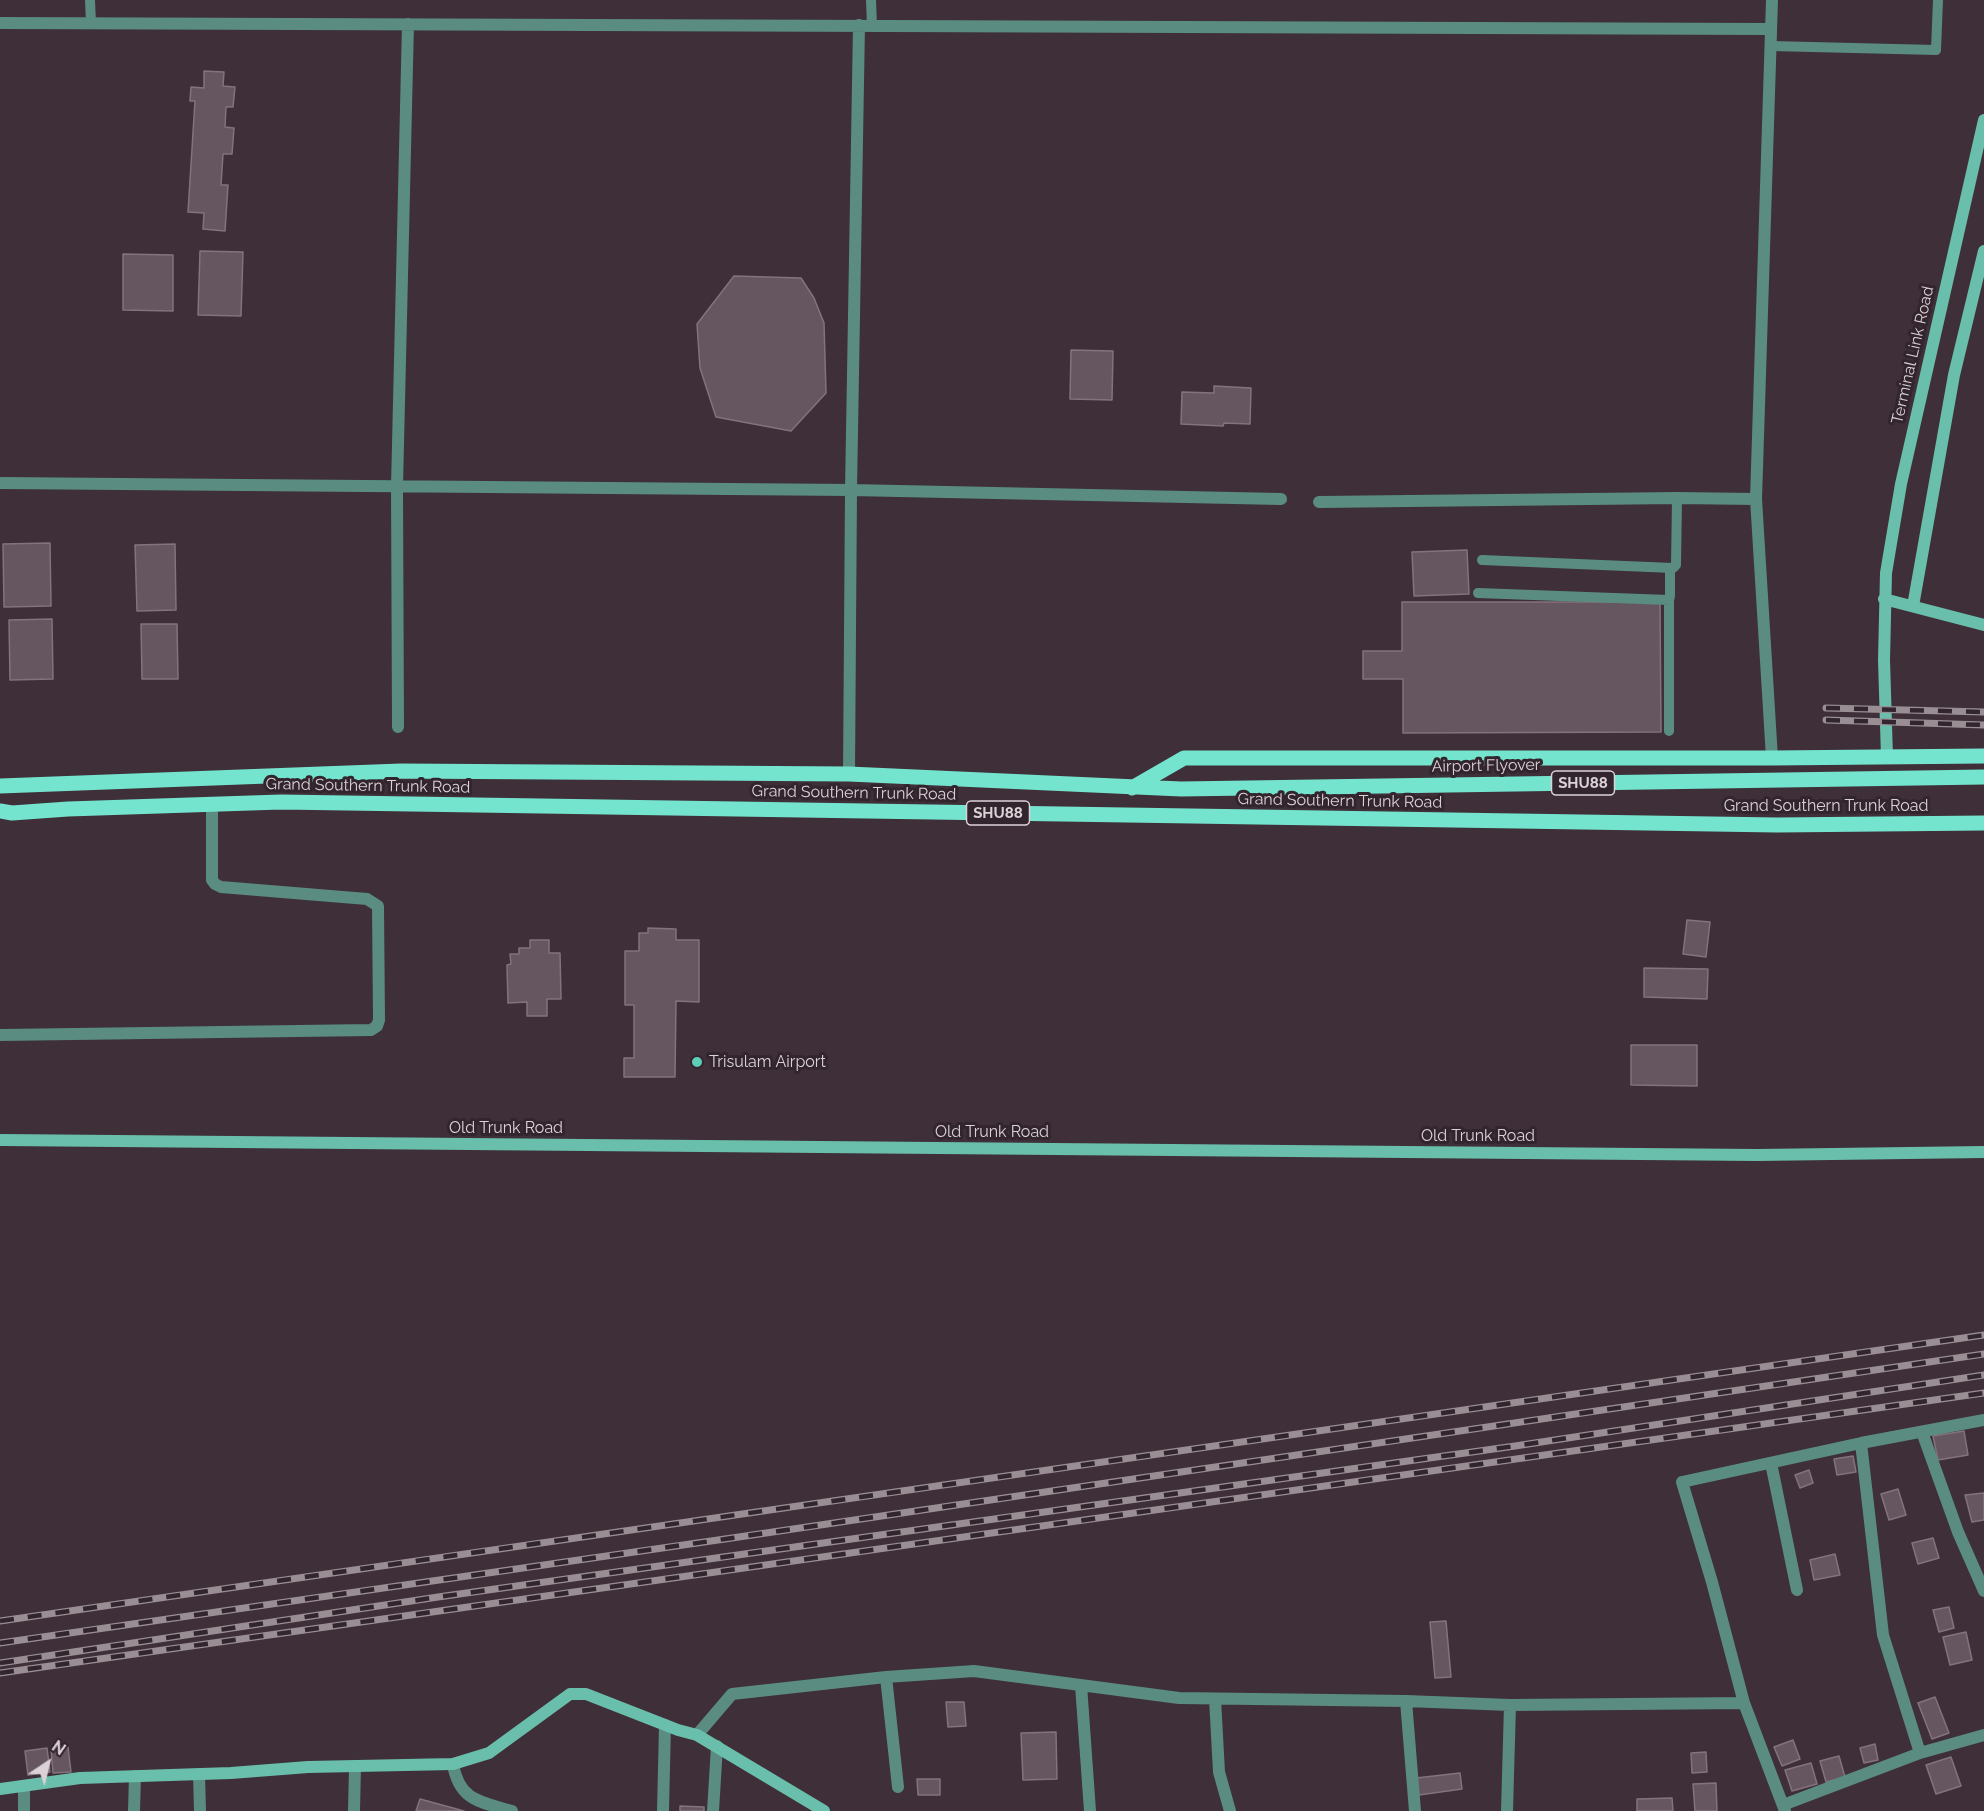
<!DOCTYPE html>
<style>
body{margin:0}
#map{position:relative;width:1984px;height:1811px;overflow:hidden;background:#3e2f38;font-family:Raleway,sans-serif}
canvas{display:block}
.north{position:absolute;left:18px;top:1733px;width:60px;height:60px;-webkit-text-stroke:4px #33252e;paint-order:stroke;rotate:35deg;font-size:16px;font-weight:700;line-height:24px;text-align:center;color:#dbd2d7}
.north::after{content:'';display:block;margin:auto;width:21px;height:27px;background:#dbd2d7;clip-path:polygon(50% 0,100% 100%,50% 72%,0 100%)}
</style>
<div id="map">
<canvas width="1984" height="1811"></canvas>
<div class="north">N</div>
</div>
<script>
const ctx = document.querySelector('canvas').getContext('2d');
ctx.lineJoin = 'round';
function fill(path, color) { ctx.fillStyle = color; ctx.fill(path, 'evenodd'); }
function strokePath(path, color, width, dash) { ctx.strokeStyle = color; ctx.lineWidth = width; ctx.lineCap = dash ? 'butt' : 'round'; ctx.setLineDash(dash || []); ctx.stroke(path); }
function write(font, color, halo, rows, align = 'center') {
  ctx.font = font + ' Raleway,sans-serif'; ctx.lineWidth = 6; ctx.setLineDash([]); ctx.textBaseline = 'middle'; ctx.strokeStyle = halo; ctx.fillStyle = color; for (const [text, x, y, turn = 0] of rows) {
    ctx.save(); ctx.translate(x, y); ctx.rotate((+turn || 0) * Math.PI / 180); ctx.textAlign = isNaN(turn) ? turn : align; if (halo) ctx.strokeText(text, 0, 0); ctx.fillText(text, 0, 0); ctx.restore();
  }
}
const building = new Path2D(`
 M204 71 224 72 223 86 235 87 233 107H226L225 127 234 128 232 154H223L221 185H228L225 231 203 229 204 213 188 212 195 101H190L191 87 204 88Z
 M200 251 243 252 241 316 198 315Z
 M123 254 173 255V311L123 310Z
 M734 276 801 278 814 298 824 323 826 393 791 431 716 417 700 368 697 324Z
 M1071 350 1113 351 1112 400 1070 399Z
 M1214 386 1251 388 1250 424 1224 423 1223 426 1181 424 1182 392 1214 393Z
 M50 543 51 606 4 607 3 544Z
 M175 544 176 610 137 611 135 545Z
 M1467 550 1469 594 1414 596 1412 552Z
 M1402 602H1660L1661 732 1403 733V679H1363V651H1402Z
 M52 619 53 679 10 680 9 620Z
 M141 624H177L178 679H142Z
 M1687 920 1710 922 1706 957 1683 954Z
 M648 928 676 929V940H699V1002L676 1001 675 1077H624V1058H634V1005H625V951H639V933H648Z
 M530 940H549V953H560L561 999H547V1016H527V1002L508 1003 507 965 511 964 510 954H519V948H530Z
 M1644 968 1708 969 1707 999 1644 997Z
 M1631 1045H1697V1086L1631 1085Z
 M1964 1431 1968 1455 1938 1460 1933 1436Z
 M1853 1456 1856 1472 1837 1475 1834 1459Z
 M1809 1470 1813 1483 1800 1488 1795 1475Z
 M1898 1489 1906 1515 1889 1520 1881 1494Z
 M1984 1493V1520L1972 1522 1965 1495Z
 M1933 1538 1939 1558 1918 1564 1912 1543Z
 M1835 1554 1840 1575 1814 1580 1810 1560Z
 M1949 1607 1954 1628 1939 1632 1933 1610Z
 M1446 1621 1451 1677 1435 1678 1430 1622Z
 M1966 1632 1972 1660 1950 1665 1943 1637Z
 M1935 1697 1949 1733 1932 1739 1918 1703Z
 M946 1702H964L966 1726 948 1727Z
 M1056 1732 1057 1779 1023 1780 1021 1733Z
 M1793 1740 1800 1759 1782 1766 1774 1747Z
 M1875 1744 1878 1760 1864 1763 1860 1748Z
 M68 1747 71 1772 53 1773 51 1749Z
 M47 1748 50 1772 28 1775 25 1751Z
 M1706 1752 1707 1772 1692 1773 1691 1753Z
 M1839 1756 1845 1777 1826 1782 1820 1761Z
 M1951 1757 1961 1786 1936 1794 1926 1765Z
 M1811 1763 1817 1784 1792 1791 1785 1770Z
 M1460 1773 1462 1789 1419 1795 1416 1778Z
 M917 1779H940V1795H918Z
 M1716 1783 1717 1811H1695L1693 1784Z
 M1672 1798 1673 1811H1637V1799Z
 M420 1799 464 1811H416Z
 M680 1806 704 1807V1811H680Z`);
const lane = new Path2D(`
 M90 0 91 23
 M871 0 872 26
 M1771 46 1936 50 1938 0
 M1482 560 1673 568 1676 565 1677 498
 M1478 593 1669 600 1670 596V569
 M1669 600V731`);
const street = new Path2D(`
 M0 23 1771 29
 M0 483 851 490 1281 499
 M1319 502 1677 498 1756 499
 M398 727 397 486 408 24
 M1772 758 1756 499 1772 0
 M849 774 851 490 859 25
 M0 1035 371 1030 377 1026 379 1020 378 906 367 899 221 887 215 884 212 880V804
 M1922 1432 1958 1532 1984 1591
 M1861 1443 1883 1635 1920 1753
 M1771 1463 1797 1590
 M886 1677 898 1787
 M1081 1685 1090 1811
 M1215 1699 1219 1772 1230 1811
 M1406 1701 1415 1811
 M697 1735 732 1694 886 1677 974 1671 1179 1698 1406 1701 1510 1705 1744 1703
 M453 1764C459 1801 481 1802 512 1811
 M199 1774 200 1811
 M1783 1805 1920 1753 1984 1735
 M24 1811V1786
 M134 1811 135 1776
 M354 1811 355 1766
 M663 1811 665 1725
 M713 1811 717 1746
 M1507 1811 1510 1705
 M1785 1811 1744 1703 1712 1582 1682 1482 1861 1443 1984 1420`);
const secondary = new Path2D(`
 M1884 599 1984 625
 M1913 606 1954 375 1984 251
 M1887 757 1884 660 1886 573 1901 484 1984 120
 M0 1140 1757 1155 1984 1152
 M0 1789 80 1778 231 1773 308 1767 453 1764 489 1753 570 1694H586L678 1730 697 1735 824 1811`);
const primary = new Path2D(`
 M0 786 401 771 849 774 1181 789 1984 777
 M1132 788 1184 758H1772L1984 756
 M0 811 12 813 68 809 281 802 1777 825 1984 823`);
const rail = new Path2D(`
 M1826 708 1984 712
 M1826 720 1984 725
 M0 1621 1984 1335
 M0 1643 732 1538 1984 1354
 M0 1663 438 1597 1515 1446 1984 1375
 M0 1673 1984 1393`);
const markers = [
 [697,1062,6,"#5dceb8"]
];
const shields = [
 [1583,783,63],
 [998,813,63]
];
const shieldNames = [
 ["SHU88",1583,783],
 ["SHU88",998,813]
];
const streetNames = [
 ["Terminal Link Road",1913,355,-77],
 ["Airport Flyover",1486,766,-1],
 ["Grand Southern Trunk Road",368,786,1],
 ["Grand Southern Trunk Road",854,793,1],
 ["Grand Southern Trunk Road",1340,801,1],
 ["Grand Southern Trunk Road",1826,806],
 ["Old Trunk Road",506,1128],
 ["Old Trunk Road",992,1132],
 ["Old Trunk Road",1478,1136]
];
const poiNames = [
 ["Trisulam Airport",709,1062]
];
fill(building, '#665660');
strokePath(building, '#84737d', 1.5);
strokePath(lane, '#5a8c81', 10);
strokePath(street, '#5a8c81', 12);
strokePath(secondary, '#6abeac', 12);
strokePath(primary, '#75e4ce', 15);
strokePath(rail, '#9a8e95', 7);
strokePath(rail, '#33252e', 4.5, [14]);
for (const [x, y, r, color] of markers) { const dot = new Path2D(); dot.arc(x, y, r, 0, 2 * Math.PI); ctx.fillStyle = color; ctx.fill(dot); strokePath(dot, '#33252e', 2); }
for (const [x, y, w] of shields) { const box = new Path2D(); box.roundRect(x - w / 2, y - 12, w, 24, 4.5); ctx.fillStyle = '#33252e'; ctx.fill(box); strokePath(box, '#dbd2d7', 1.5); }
write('bold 15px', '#dbd2d7', null, shieldNames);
write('16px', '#dbd2d7', '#33252e', streetNames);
write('16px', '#dbd2d7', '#33252e', poiNames, 'left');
</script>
